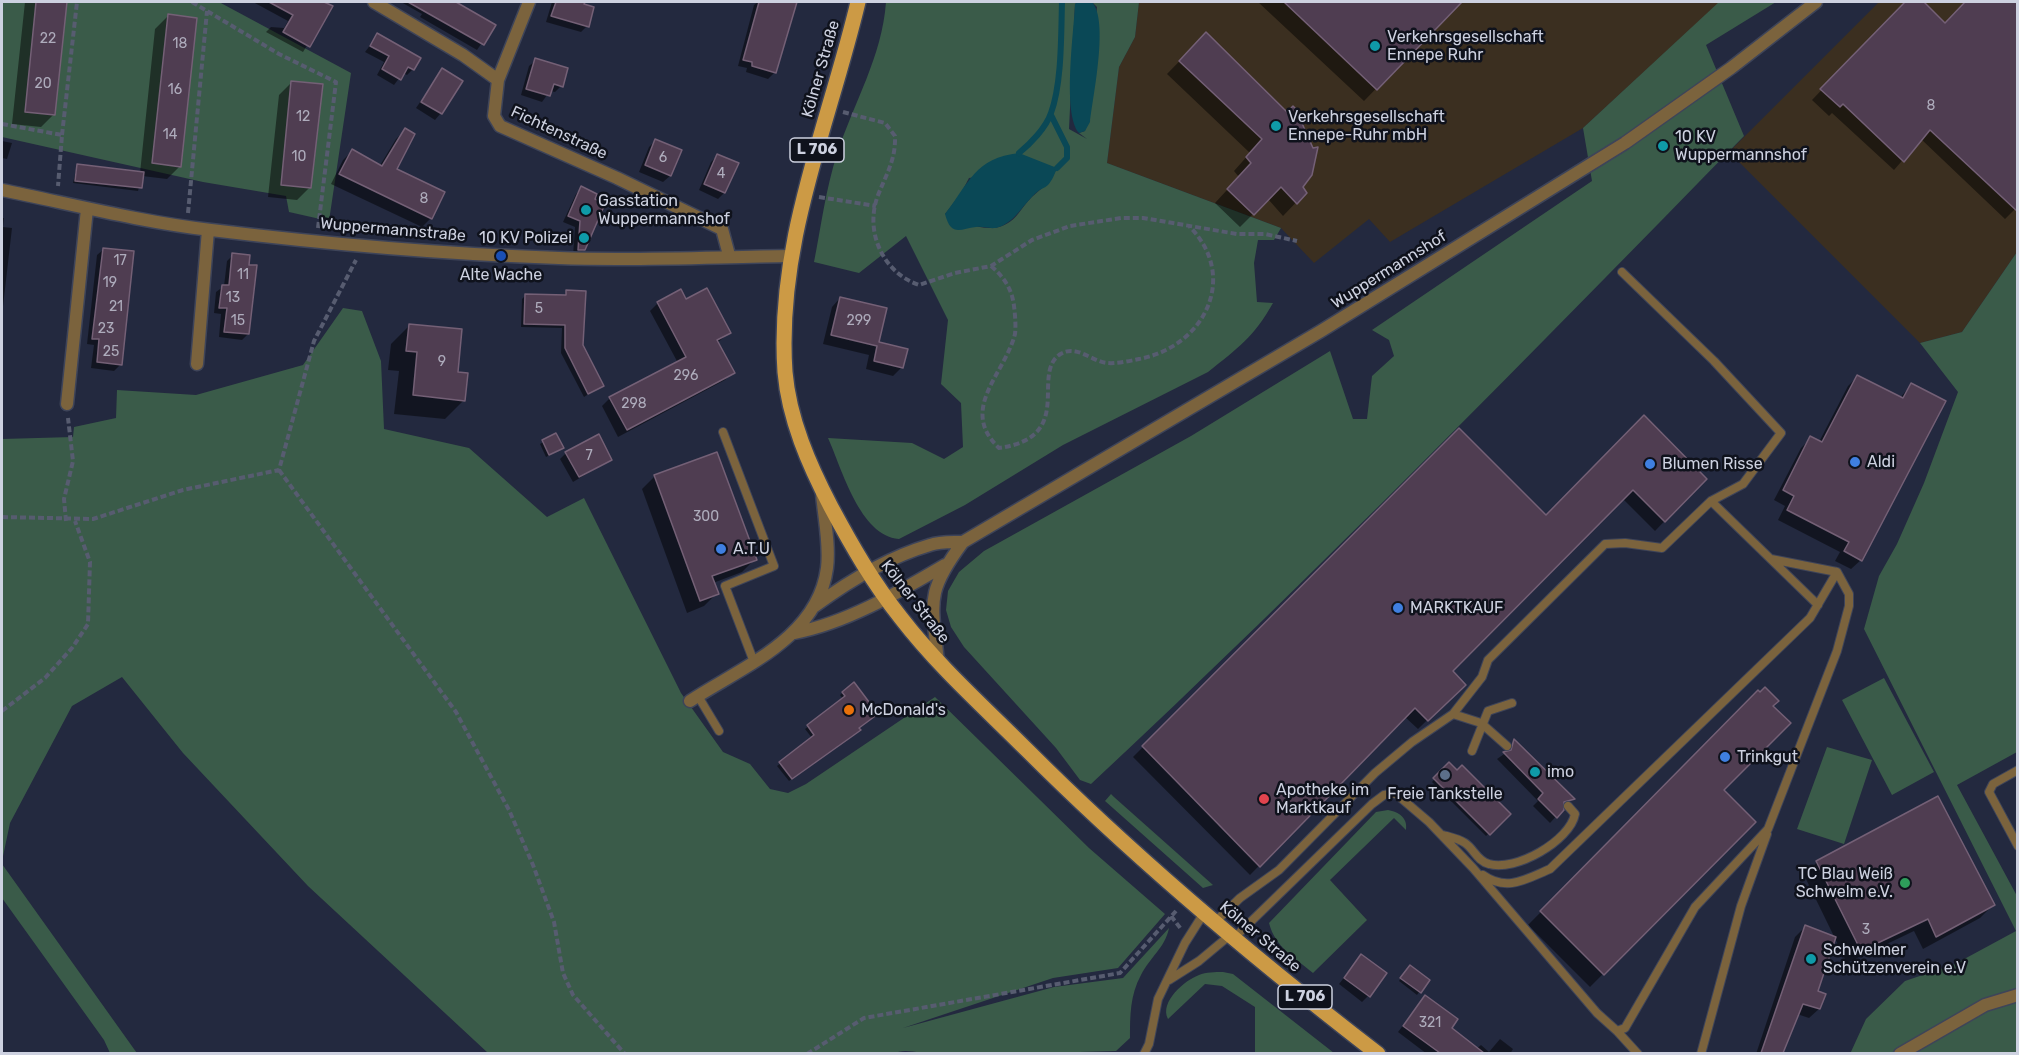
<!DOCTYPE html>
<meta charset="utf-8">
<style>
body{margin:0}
#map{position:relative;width:2019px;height:1055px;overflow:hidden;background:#23293f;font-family:Rubik,sans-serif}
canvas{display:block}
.frame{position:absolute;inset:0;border:3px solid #cdd1e0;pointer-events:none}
</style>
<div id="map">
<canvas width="2019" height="1055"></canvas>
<div class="frame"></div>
</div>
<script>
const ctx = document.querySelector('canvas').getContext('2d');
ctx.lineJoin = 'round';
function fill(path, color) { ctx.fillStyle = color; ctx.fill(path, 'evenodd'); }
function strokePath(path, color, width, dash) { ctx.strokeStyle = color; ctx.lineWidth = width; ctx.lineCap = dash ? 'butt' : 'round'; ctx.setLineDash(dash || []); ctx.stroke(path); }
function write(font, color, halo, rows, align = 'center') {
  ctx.font = font + ' Rubik,sans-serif'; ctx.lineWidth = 5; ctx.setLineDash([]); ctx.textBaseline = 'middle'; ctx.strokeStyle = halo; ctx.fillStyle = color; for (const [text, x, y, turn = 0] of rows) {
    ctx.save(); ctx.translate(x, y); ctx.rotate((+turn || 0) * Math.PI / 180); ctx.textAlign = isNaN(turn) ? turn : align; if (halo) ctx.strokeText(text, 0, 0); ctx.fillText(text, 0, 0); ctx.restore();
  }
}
const industrial = new Path2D(`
 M1139 2H1719V3L1583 128 1390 242 1369 219 1314 263 1281 228 1107 163 1119 67 1135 37Z
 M1879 2H2017V252L1962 332 1920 343 1729 152Z`);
const green = new Path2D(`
 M2 2H219L351 73 329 221 289 212 286 196 203 182 2 137Z
 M886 2H1078L1075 4 1069 129 1087 139 1079 133 1085 131 1097 7 1092 2H1139L1135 37 1119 67 1107 163 1281 228 1274 240H1258L1254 263 1257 302 1273 303C1254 337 1238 348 1208 372L1063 445 965 505 899 539C860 536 842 469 828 438L912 443 944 459 963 447 961 403 941 384 948 320 906 236 859 273 814 262C821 226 826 188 837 154 854 102 882 57 886 2ZM1048 166 1057 168C1049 185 1042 187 1030 199 1023 206 1018 216 1011 221 990 237 966 222 945 214L960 195 969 178Z
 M1719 2H1776L1706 45 1744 136C1530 355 1315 575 1091 784L1080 780 1056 748 964 647 951 627 946 610 948 591 959 572 984 551 1191 436 1330 351 1353 419H1367L1372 376 1394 356 1389 340 1372 330 1592 181 1583 128Z
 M2017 252V752L1957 785 2017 896V1053L1850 1054 1866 1019 1905 981 1955 964 2016 931 1864 629 1879 576 1897 544 1924 483 1958 392 1920 343 1962 332Z
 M343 308 362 311 381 361 384 429 469 448 547 517 584 498 681 693 723 752 750 764 770 789 788 793 806 784 935 697 1089 848 1165 914 1118 968 1053 978 903 1028 1054 987 1123 978 1169 928C1165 948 1150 957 1141 975 1130 995 1130 1016 1130 1038L1116 1051C1055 1053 994 1054 934 1054 921 1054 904 1047 893 1054L488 1053 308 886 183 753 122 677 72 706 10 823 2 861V439L73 437 74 427 116 418 117 390 196 395 303 365Z
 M1884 678 1934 772 1892 795 1842 700Z
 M1827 747 1872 760 1844 844 1797 829Z
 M1111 794 1114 797 1213 885 1203 888 1105 801Z
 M1388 810C1399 812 1408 818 1406 830L1394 818 1330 880 1367 920 1313 973C1295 958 1275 947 1269 923L1376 812Z
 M2 864 134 1049 137 1053H110L104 1040 2 898Z
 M1223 972 1233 974 1334 1053H1255V1007L1222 986 1205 984 1168 1019C1159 1002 1185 980 1199 975 1206 972 1215 972 1223 972Z`);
const water = new Path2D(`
 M1078 2H1092C1109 21 1093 95 1090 122L1085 131 1079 133C1062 114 1074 31 1075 4Z
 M1019 153 1057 168C1055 173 1052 181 1048 185 1045 188 1040 189 1037 192 1024 203 1015 222 999 227 991 230 985 226 976 227 960 229 951 237 945 214 969 183 975 158 1019 153Z`);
const shadow = new Path2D(`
 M25 2H66L54 114 41 127 12 124Z
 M253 2H321L331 7 303 52 266 32 271 27 284 28 288 21Z
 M401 2H453L494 25 477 50 420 17 422 14Z
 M552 2H583L587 26 581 32 546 22Z
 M758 2H795L774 73 768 79 746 72 747 68 738 66 754 5Z
 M1258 2H1460L1364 101Z
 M1906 2H1922L1944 25 1967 2H2018V206L2005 219 1921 139 1894 170 1832 113 1829 116 1812 100Z
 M168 16 180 166 167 179 142 176 138 191 73 183 77 166 140 173 155 29Z
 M1206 34 1287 114 1299 120 1301 187 1305 193 1283 216 1268 199 1240 227 1215 203 1239 177 1234 171 1250 153 1167 74Z
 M378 35 413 69 407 75 403 73 394 85 377 75 384 62 365 52Z
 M536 60 561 86 555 92 550 91 542 102 521 95 529 66Z
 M442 70 441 113 435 120 416 108Z
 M292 82 310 187 297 200 268 197 279 95Z
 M405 130 395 170 431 218 422 227 331 184 343 160 352 151 379 167 396 139Z
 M2 141 12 143 7 159 2 158Z
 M655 141 680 151 670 176 663 182 639 172 649 147Z
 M717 156 737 164 724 193 718 199 699 190 711 162Z
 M582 188 584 250 578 256H573L575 227 563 222 576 194Z
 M2 218H4L3 227 12 228 2 315Z
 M104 249 120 365 114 371 91 368 94 345 87 344 97 255Z
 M233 255 248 334 242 340 219 337 221 314 214 313 216 292 224 286 227 261Z
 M567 292 581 345 602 385 584 397 561 353 562 328 521 327 522 299 526 295 563 296Z
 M840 298 877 343 902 367 893 376 866 369 869 355 823 344 832 307Z
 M685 301 729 333 717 343 733 372 725 380 618 437 602 406 610 398 678 363 650 311 658 303Z
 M410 325 456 373 464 400 445 419 394 414 399 371 388 370 391 344Z
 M1857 377 1899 399 1911 385 1861 560 1851 569 1835 561 1840 552 1778 520 1785 506 1774 500 1801 448 1811 438 1819 442 1848 386Z
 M1644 417 1705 479 1655 531 1622 498 1451 671 1463 685 1418 729 1405 717 1250 875 1133 757 1459 430 1545 517Z
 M555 435 559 450 546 457 540 444Z
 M566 453 610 460 573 482 560 459Z
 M655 476 755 559 742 572 713 583 717 593 704 606 687 613 642 489Z
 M854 684 857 732 789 781 777 766 812 738 805 729 843 699 840 695Z
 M1758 693 1771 706 1722 790 1754 822 1590 987 1528 925Z
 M1514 741 1572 799 1562 806V810L1550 823 1533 806 1538 801 1497 759 1507 752Z
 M1449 764 1509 814 1486 836 1432 782Z
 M1817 862 1993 905 1980 918 1923 949 1914 931 1847 963 1804 875Z
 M1805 927 1819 1009 1809 1018 1797 1014 1782 1054H1756L1795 937Z
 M1361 956 1368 996 1362 1002 1339 984Z
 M1407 969 1428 980 1417 995 1399 981Z
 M1425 997 1449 1029 1476 1049 1481 1045 1489 1052 1500 1039 1513 1049 1510 1054H1427L1398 1032Z`);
const stream = new Path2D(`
 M1051 115 1067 147V158L1057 168
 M1019 153C1030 144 1046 128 1051 113 1062 83 1061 34 1062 2`);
const building = new Path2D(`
 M36 2H67L55 115 25 112Z
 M269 2H324L333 6 310 47 283 32 293 15Z
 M408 2H456L496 25 484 45Z
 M556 2H585L584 4 594 7 589 27 551 16Z
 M759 2H797L776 73 752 66V62L743 60Z
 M1284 2H1462L1377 90Z
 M1905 2H1924L1945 23 1965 2H2018V212L1930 130 1904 162 1843 104 1840 107 1820 89Z
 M168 14 197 18 181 167 152 163Z
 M1206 32 1287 112 1293 106 1304 117 1301 121 1313 148 1318 147 1312 175 1303 187 1307 193 1297 204 1281 187 1254 215 1227 189 1251 163 1246 157 1262 139 1179 61Z
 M377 33 421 58 414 70 408 67 401 80 382 69 389 56 370 46Z
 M535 58 568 68 563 87 554 84 550 96 526 89Z
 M442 68 463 81 442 114 421 102Z
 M291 81 323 84 311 188 281 185Z
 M405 128 415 134 397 169 445 192 432 219 339 174 352 149 382 166Z
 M655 139 682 150 671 176 645 165Z
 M717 154 739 163 725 193 704 184Z
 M77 164 144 172 142 188 75 181Z
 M581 186 597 194 595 199 605 204 585 250H578L580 221 568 216Z
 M103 248 134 251 122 365 97 362 99 339H92Z
 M232 253 250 255 249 265H257L249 334 224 332 227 308H219L222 285H229Z
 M707 288 731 333 717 340 735 373 627 430 609 397 686 357 657 302 681 289 686 299Z
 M566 290 586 291 583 345 604 386 588 394 565 348V325L524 324 525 294 566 295Z
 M840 297 887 308 879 342 908 349 903 368 874 361 877 346 831 335Z
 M409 324 462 329 458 372 468 373 465 401 413 395 417 352 406 351Z
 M1857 375 1903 398 1911 383 1946 401 1862 561 1844 551 1849 542 1787 510 1794 496 1783 490 1810 436 1822 442Z
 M1644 415 1707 479 1665 522 1633 490 1453 671 1466 685 1428 721 1415 708 1260 867 1142 746 1459 428 1546 515Z
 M556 433 564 448 549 455 542 440Z
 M599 434 612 460 579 477 565 452Z
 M717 452 757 560 712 576 719 594 700 601 654 475Z
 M854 682 878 714 859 728 861 730 792 779 779 762 814 735 807 725 845 696 842 692Z
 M1765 687 1779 701 1773 706 1791 723 1724 790 1756 822 1604 975 1540 911 1758 690 1760 692Z
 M1514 739 1575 799 1564 802V810L1557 818 1538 799 1543 793 1503 752 1511 750Z
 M1449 762 1457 770 1462 765 1511 814 1490 835 1433 778Z
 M1938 796 1995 905 1936 937 1928 919 1861 951 1816 861Z
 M1805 925 1836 937 1818 991 1826 994 1820 1009 1803 1004 1783 1053H1761Z
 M1361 954 1387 973 1370 997 1344 978Z
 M1410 965 1430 980 1421 993 1400 978Z
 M1425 995 1458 1019 1452 1028 1484 1053H1440L1403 1026Z`);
const path = new Path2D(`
 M192 2 279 54 336 82 318 228
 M843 112 885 123 895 136C896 161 885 176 877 198 865 234 884 273 919 285L955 273 991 266 1032 240 1070 226 1121 218H1143L1237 234H1265L1297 241
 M2 124 62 135 58 186
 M62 135 77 2
 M819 197 876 206
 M188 213 207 11
 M991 266C1004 277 1012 289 1014 306 1015 314 1016 325 1015 334 1005 374 958 409 999 448 1076 437 1031 376 1059 355 1076 343 1090 361 1107 363 1116 364 1129 361 1139 359 1204 347 1240 277 1189 226
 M279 470 456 712 509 810 533 865 554 922 563 973 573 995 625 1054
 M2 517 93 519 183 490 279 470 314 341 356 260
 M66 521 64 499 73 461 68 418
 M2 711 45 678 72 648 88 624 90 562 75 521
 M1171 916 1181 929
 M807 1054 864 1018 1120 973 1176 911`);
const service = new Path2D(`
 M723 432 774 566 725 586 754 662
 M1711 501 1818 605
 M698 696 719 731
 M1453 714 1481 723 1507 746
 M1472 751 1488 711 1512 703
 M2018 770 1993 784 1989 792 2018 846
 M1443 835C1450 837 1459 839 1465 843 1474 849 1477 861 1489 864 1515 872 1570 841 1575 814L1568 806
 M1483 875C1507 892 1526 879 1550 869L1810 618 1837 572
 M1214 923 1240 898 1279 870 1375 773 1412 742 1453 714 1482 677 1488 660 1605 544 1625 543 1662 548 1711 501 1743 484 1781 433 1714 361 1622 272
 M1234 938 1372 804 1384 795 1395 793 1429 822 1473 868 1597 1013 1617 1031 1625 1028 1695 907 1768 829 1837 651 1849 606V594L1837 572 1771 559
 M1169 980 1199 961 1229 936
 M1617 1031 1638 1054
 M1144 1054 1149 1044 1158 999 1185 943 1204 913
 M1701 1054 1741 906 1767 834`);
const minor = new Path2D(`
 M374 2 463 55 498 80 494 116 500 126 617 178 722 229 729 255
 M498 80 529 2
 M2 190C71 204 141 222 211 230 326 244 443 254 559 258 636 261 713 257 790 256
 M197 364 208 230
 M67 404 87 209
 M815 606C849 581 889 557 930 545 940 541 952 542 963 542
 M794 633C847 623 899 592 945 565
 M938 662C932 601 925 593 963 542L1321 331 1625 143 1731 68 1816 2
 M690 701C742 667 818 638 827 568 830 544 824 518 822 494
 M1900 1054 1985 1005 2018 995`);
const primary = new Path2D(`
 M858 2C829 124 776 243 785 372 789 419 809 465 831 507 852 546 873 583 901 618 938 666 984 707 1027 750 1137 860 1255 959 1378 1054`);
const markers = [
 [1375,46,6,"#0f9aa8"],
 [1276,126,6,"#0f9aa8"],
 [1663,146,6,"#0f9aa8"],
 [586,210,6,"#0f9aa8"],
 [584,238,6,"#0f9aa8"],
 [501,256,6,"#1a4fb4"],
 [1855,462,6,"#3f7fe0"],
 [1650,464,6,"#3f7fe0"],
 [721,549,6,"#3f7fe0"],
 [1398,608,6,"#3f7fe0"],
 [849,710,6,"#e8710a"],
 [1725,757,6,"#3f7fe0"],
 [1535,772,6,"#0f9aa8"],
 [1445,775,6,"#5c6f8a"],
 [1264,799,6,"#e0444e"],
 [1905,883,6,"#2e9e5b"],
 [1811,959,6,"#0f9aa8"]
];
const numberNames = [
 ["22",48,39],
 ["18",180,44],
 ["20",43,84],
 ["16",175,90],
 ["8",1931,106],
 ["12",303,117],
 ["14",170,135],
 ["10",299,157],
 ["6",663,158],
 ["4",721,174],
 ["8",424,199],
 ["17",120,261],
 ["11",243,275],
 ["19",110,283],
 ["13",233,298],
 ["21",116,307],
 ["5",539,309],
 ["15",238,321],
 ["299",859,321],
 ["23",106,329],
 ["25",111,352],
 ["9",442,362],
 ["296",686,376],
 ["298",634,404],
 ["7",589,456],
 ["300",706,517],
 ["3",1866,930],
 ["321",1430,1023]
];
const shields = [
 [817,150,54],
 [1305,997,54]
];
const shieldNames = [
 ["L 706",817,150],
 ["L 706",1305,997]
];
const poiNames = [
 ["Verkehrsgesellschaft",1387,37],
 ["Ennepe Ruhr",1387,55],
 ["Verkehrsgesellschaft",1288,117],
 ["Ennepe-Ruhr mbH",1288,135],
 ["10 KV",1675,137],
 ["Wuppermannshof",1675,155],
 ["Gasstation",598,201],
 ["Wuppermannshof",598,219],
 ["10 KV Polizei",572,238,"right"],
 ["Alte Wache",501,275,"center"],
 ["Aldi",1867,462],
 ["Blumen Risse",1662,464],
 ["A.T.U",733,549],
 ["MARKTKAUF",1410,608],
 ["McDonald's",861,710],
 ["Trinkgut",1737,757],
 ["imo",1547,772],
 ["Apotheke im",1276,790],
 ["Marktkauf",1276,808],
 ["Freie Tankstelle",1445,794,"center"],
 ["TC Blau Weiß",1893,874,"right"],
 ["Schwelm e.V.",1893,892,"right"],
 ["Schwelmer",1823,950],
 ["Schützenverein e.V",1823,968]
];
const streetNames = [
 ["Kölner Straße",821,69,-74],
 ["Fichtenstraße",559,133,25],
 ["Wuppermannstraße",393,230,5],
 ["Wuppermannshof",1389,270,-32],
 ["Kölner Straße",915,602,52],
 ["Kölner Straße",1260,937,40]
];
fill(industrial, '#3b2f20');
fill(green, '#3a5b49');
fill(water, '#0a4856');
fill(shadow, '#0007');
strokePath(stream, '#0a4856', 6);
fill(building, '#4f3d51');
strokePath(building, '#746076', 1.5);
strokePath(service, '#3e4459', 10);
strokePath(minor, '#3e4459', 15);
strokePath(primary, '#3e4459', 18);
strokePath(path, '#575c70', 4, [6, 3]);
strokePath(service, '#7b633d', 8);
strokePath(minor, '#7b633d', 12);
strokePath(primary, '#cc9a45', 15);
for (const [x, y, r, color] of markers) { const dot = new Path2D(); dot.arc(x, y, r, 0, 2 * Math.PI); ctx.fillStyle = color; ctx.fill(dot); strokePath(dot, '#0f121c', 2); }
write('14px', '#aeacbc', null, numberNames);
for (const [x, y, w] of shields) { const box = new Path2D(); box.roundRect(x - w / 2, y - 12, w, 24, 4.5); ctx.fillStyle = '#0f121c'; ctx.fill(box); strokePath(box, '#cdd1e0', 1.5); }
write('bold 15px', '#cdd1e0', null, shieldNames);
write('16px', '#cdd1e0', '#0f121c', poiNames, 'left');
write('16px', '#cdd1e0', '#0f121c', streetNames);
</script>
